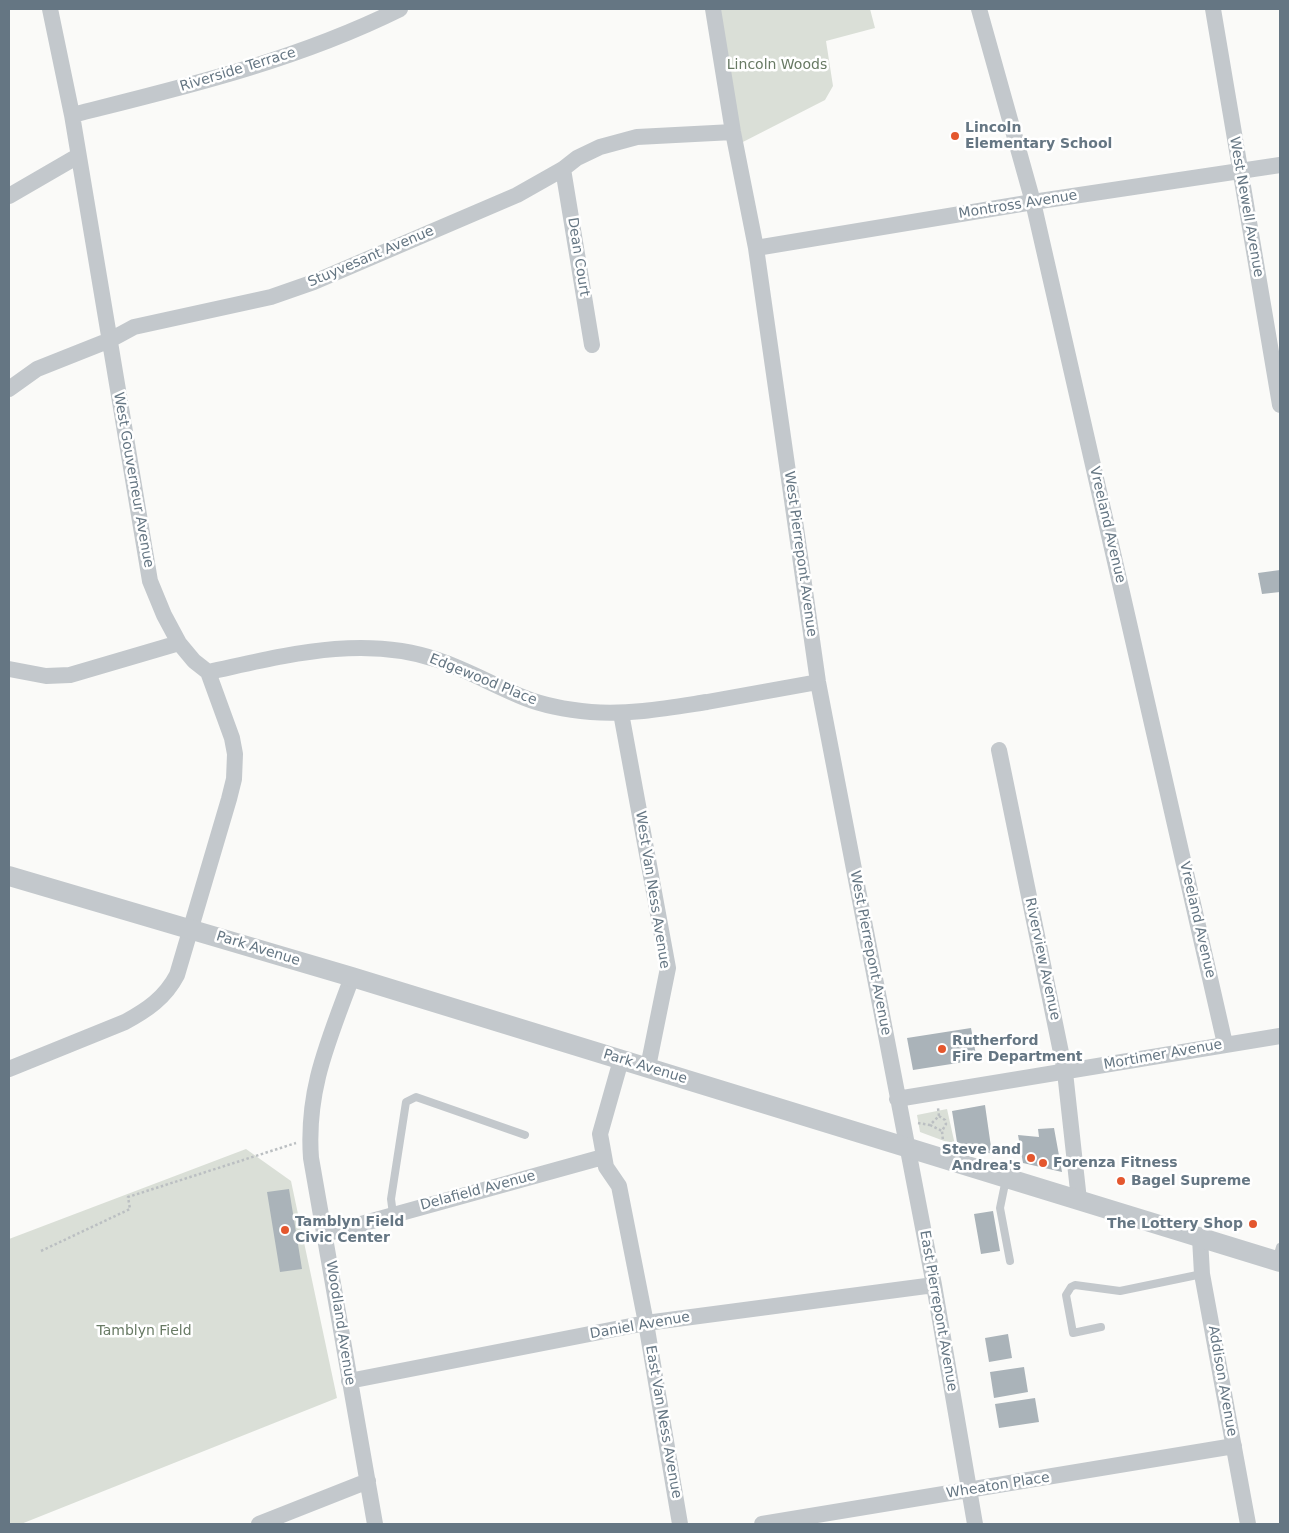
<!DOCTYPE html>
<style>
body{margin:0}
#map{position:relative;width:1289px;height:1533px;overflow:hidden;background:#fafaf8;font-family:"DejaVu Sans",sans-serif}
canvas{display:block}
.frame{position:absolute;inset:0;border:10px solid #657683;pointer-events:none}
</style>
<div id="map">
<canvas width="1289" height="1533"></canvas>
<div class="frame"></div>
</div>
<script>
const ctx = document.querySelector('canvas').getContext('2d');
ctx.lineJoin = 'round';
function fill(path, color) { ctx.fillStyle = color; ctx.fill(path, 'evenodd'); }
function strokePath(path, color, width, dash) { ctx.strokeStyle = color; ctx.lineWidth = width; ctx.lineCap = dash ? 'butt' : 'round'; ctx.setLineDash(dash || []); ctx.stroke(path); }
function write(font, color, halo, rows, align = 'center') {
  ctx.font = font + ' "DejaVu Sans",sans-serif'; ctx.lineWidth = 5; ctx.setLineDash([]); ctx.textBaseline = 'middle'; ctx.strokeStyle = halo; ctx.fillStyle = color; for (const [text, x, y, turn = 0] of rows) {
    ctx.save(); ctx.translate(x, y); ctx.rotate((+turn || 0) * Math.PI / 180); ctx.textAlign = isNaN(turn) ? turn : align; if (halo) ctx.strokeText(text, 0, 0); ctx.fillText(text, 0, 0); ctx.restore();
  }
}
const green = new Path2D(`
 M717 9H870L875 28 826 41 833 86 825 100 739 144Z
 M947 1109 955 1145 920 1132 917 1115Z
 M246 1149 291 1181 337 1398 21 1524H9V1239Z`);
const building = new Path2D(`
 M1280 570V592L1262 594 1258 573Z
 M971 1028 977 1060 913 1070 907 1038Z
 M985 1105 992 1154 957 1142 952 1111Z
 M1054 1128 1062 1172 1023 1163 1018 1135 1039 1137 1038 1129Z
 M289 1189 302 1269 280 1272 267 1192Z
 M993 1211 1000 1251 981 1254 974 1214Z
 M1008 1334 1012 1358 989 1362 985 1338Z
 M1024 1367 1028 1392 994 1398 990 1372Z
 M1035 1398 1039 1422 999 1428 995 1404Z`);
const path = new Path2D(`
 M939 1116 945 1120 946 1124 942 1131 943 1141
 M918 1123 930 1125 939 1116 938 1108
 M930 1125 942 1131
 M41 1251 130 1209 128 1197 296 1143`);
const service = new Path2D(`
 M1006 1179 1000 1208 1010 1261
 M393 1214 391 1199 406 1102 416 1097 525 1135
 M1276 1261 1280 1247
 M1101 1327 1073 1333 1066 1295 1071 1287 1075 1285 1120 1291 1202 1274`);
const minor = new Path2D(`
 M713 9 733 132 756 248 818 682 934 1285 975 1524
 M979 9 1033 202 1225 1044
 M1213 9 1280 405
 M72 115C184 87 295 61 400 9
 M563 169 592 345
 M9 196 78 156
 M756 248 1033 202 1280 165
 M9 389 37 369 110 340 134 327 271 297 314 282 517 195 563 169 577 158 600 147 637 137 733 132
 M9 669 46 676 70 675 179 643
 M208 672C284 656 362 634 438 660 468 670 495 686 525 698 545 706 569 710 591 712 630 715 668 708 707 702 744 695 781 689 818 682
 M621 713 668 968 648 1067
 M999 750 1065 1072 1079 1200
 M352 977C329 1040 306 1089 311 1158L375 1524
 M621 1060 600 1134 606 1167 619 1186 646 1323 680 1524
 M9 1069 125 1022C147 1010 165 998 177 975L229 799 234 779 235 754 232 738 208 672 194 661 179 643 164 615 150 581 72 115 50 9
 M897 1099 1280 1036
 M325 1234 603 1157
 M1200 1238 1202 1274 1248 1524
 M349 1381 646 1323 934 1285
 M259 1524 368 1481
 M762 1524 1234 1446`);
const tertiary = new Path2D(`
 M9 876 352 977 1280 1262`);
const markers = [
 [955,136,5,"#e4572e"],
 [942,1049,5,"#e4572e"],
 [1031,1158,5,"#e4572e"],
 [1043,1163,5,"#e4572e"],
 [1121,1181,5,"#e4572e"],
 [1253,1224,5,"#e4572e"],
 [285,1230,5,"#e4572e"]
];
const parkNames = [
 ["Lincoln Woods",777,65],
 ["Tamblyn Field",144,1331]
];
const streetNames = [
 ["Riverside Terrace",238,70,-17],
 ["Montross Avenue",1018,205,-9],
 ["West Newell Avenue",1246,207,80],
 ["Stuyvesant Avenue",371,257,-23],
 ["Dean Court",578,257,81],
 ["West Gouverneur Avenue",133,480,80],
 ["Vreeland Avenue",1107,525,77],
 ["West Pierrepont Avenue",800,554,82],
 ["Edgewood Place",483,680,22],
 ["West Van Ness Avenue",652,890,81],
 ["Vreeland Avenue",1197,920,77],
 ["Park Avenue",258,949,17],
 ["West Pierrepont Avenue",870,953,79],
 ["Riverview Avenue",1042,959,78],
 ["Mortimer Avenue",1163,1055,-10],
 ["Park Avenue",645,1067,17],
 ["Delafield Avenue",478,1191,-15],
 ["East Pierrepont Avenue",938,1311,80],
 ["Woodland Avenue",340,1323,81],
 ["Daniel Avenue",640,1326,-10],
 ["Addison Avenue",1222,1381,80],
 ["East Van Ness Avenue",663,1422,80],
 ["Wheaton Place",998,1486,-9]
];
const poiNames = [
 ["Lincoln",965,128],
 ["Elementary School",965,144],
 ["Rutherford",952,1041],
 ["Fire Department",952,1057],
 ["Steve and",1021,1150,"right"],
 ["Andrea's",1021,1166,"right"],
 ["Forenza Fitness",1053,1163],
 ["Bagel Supreme",1131,1181],
 ["Tamblyn Field",295,1222],
 ["Civic Center",295,1238],
 ["The Lottery Shop",1243,1224,"right"]
];
fill(green, '#dadfd7');
fill(building, '#aab3b9');
strokePath(path, '#bbbfc2', 2.5, [2.5, 2.5]);
strokePath(service, '#c3c8cc', 8);
strokePath(minor, '#c3c8cc', 16);
strokePath(tertiary, '#c3c8cc', 20);
for (const [x, y, r, color] of markers) { const dot = new Path2D(); dot.arc(x, y, r, 0, 2 * Math.PI); ctx.fillStyle = color; ctx.fill(dot); strokePath(dot, '#fff', 2); }
write('14px', '#687a64', '#fff', parkNames);
write('14px', '#657683', '#fff', streetNames);
write('bold 14px', '#657683', '#fff', poiNames, 'left');
</script>
